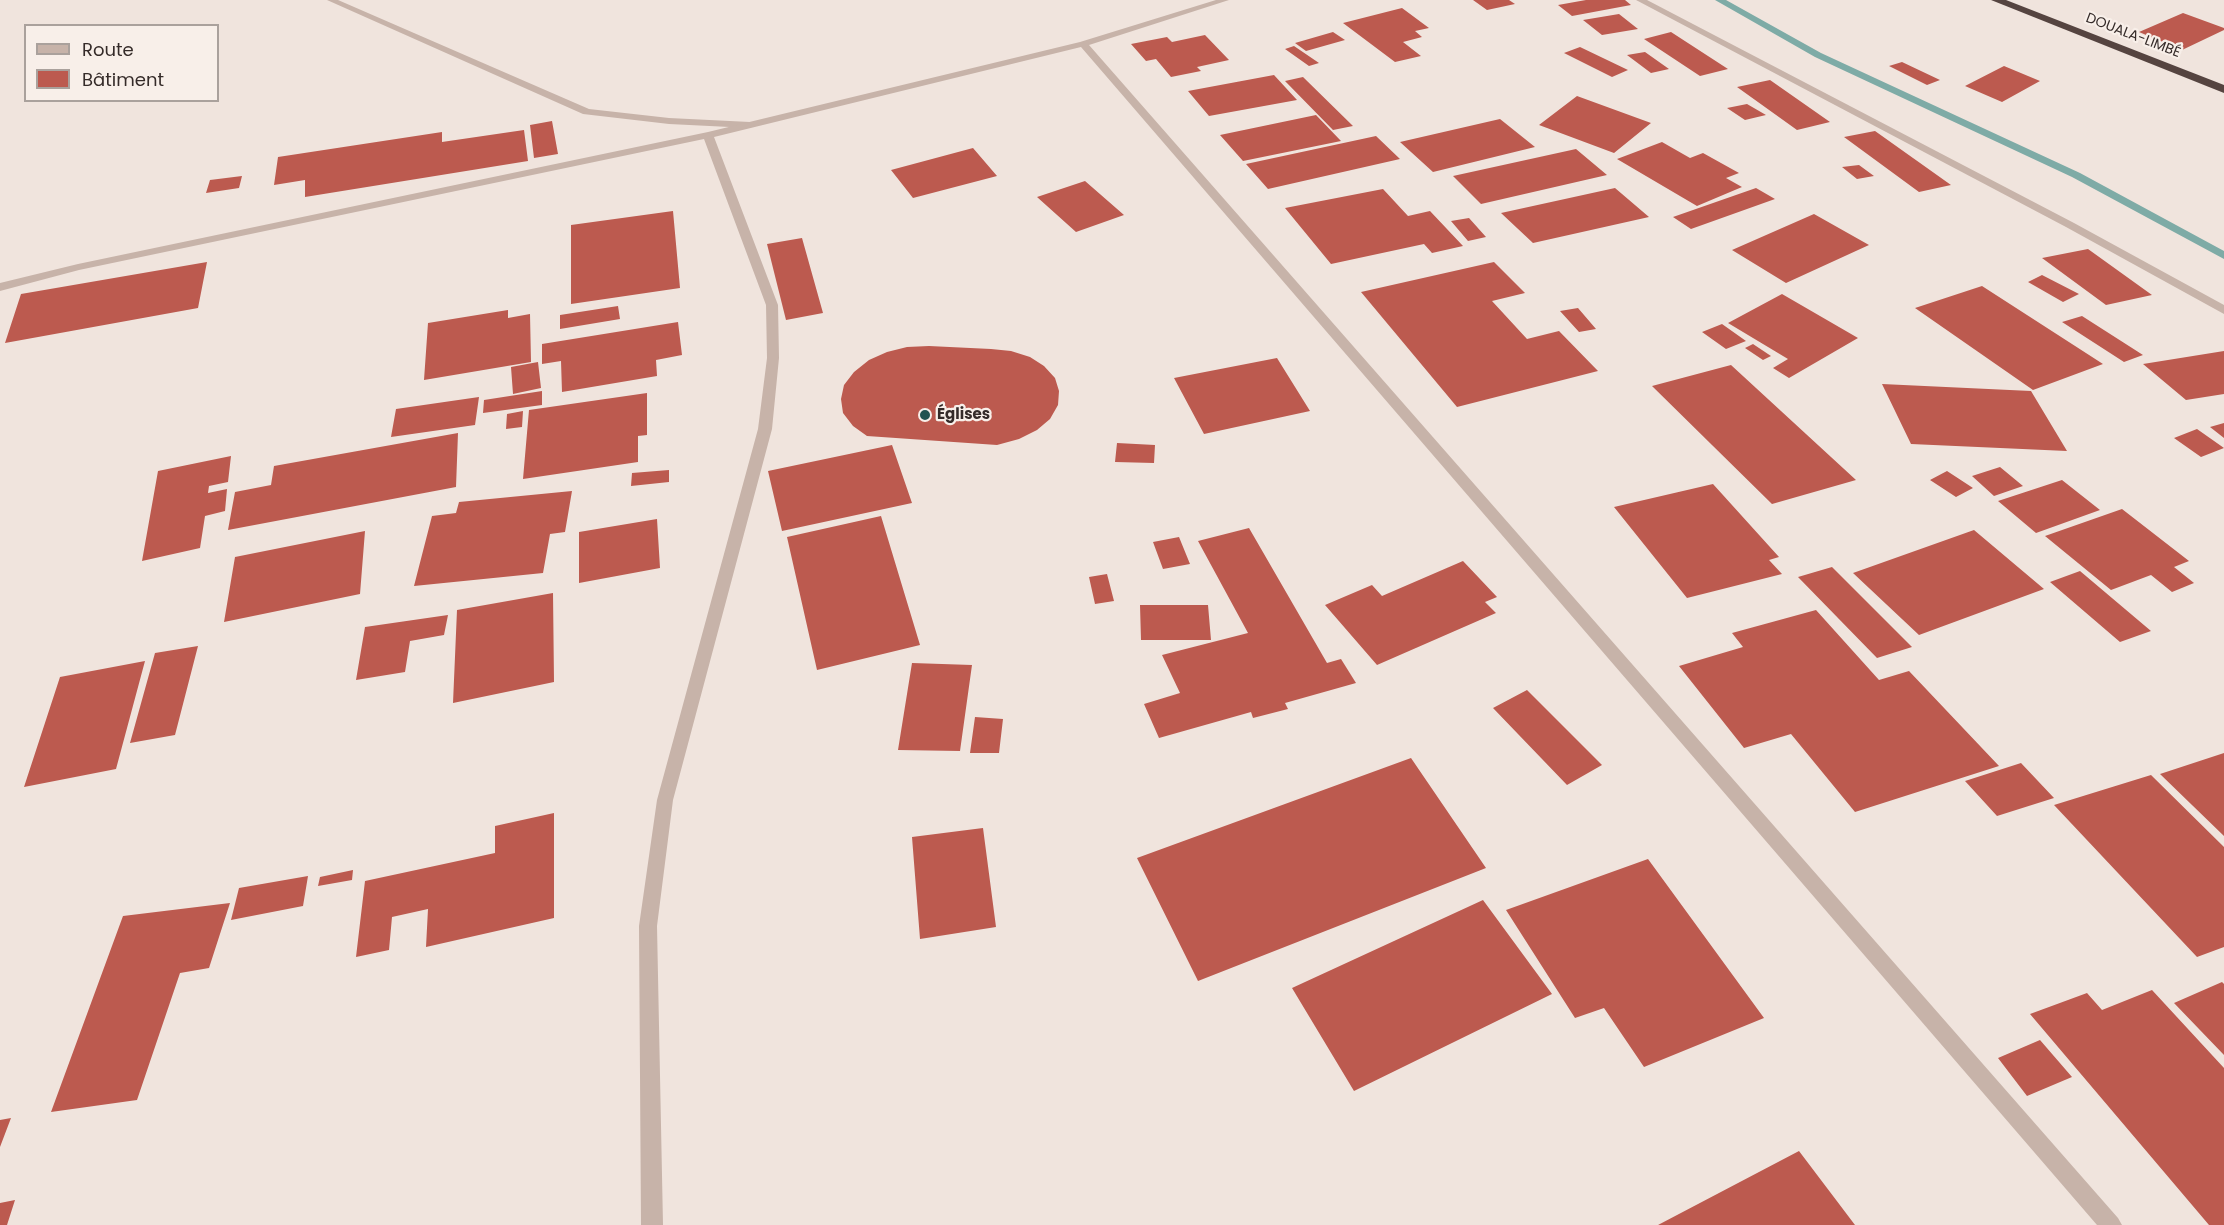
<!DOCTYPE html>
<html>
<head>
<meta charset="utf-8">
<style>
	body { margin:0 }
	#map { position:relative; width:2224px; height:1225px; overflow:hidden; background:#f0e4dd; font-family:Poppins,sans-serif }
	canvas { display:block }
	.legend { position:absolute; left:24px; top:24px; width:195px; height:78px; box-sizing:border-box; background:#f8efe9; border:2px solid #aaa19c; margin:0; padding:8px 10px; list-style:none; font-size:18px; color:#352b29 }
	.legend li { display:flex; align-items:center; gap:12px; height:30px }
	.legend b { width:30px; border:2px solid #aaa19c }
</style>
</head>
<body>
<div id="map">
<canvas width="2224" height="1225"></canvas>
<ul class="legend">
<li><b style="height:8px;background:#c7b3a9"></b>Route</li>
<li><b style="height:16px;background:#bc5a4f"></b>Bâtiment</li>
</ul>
</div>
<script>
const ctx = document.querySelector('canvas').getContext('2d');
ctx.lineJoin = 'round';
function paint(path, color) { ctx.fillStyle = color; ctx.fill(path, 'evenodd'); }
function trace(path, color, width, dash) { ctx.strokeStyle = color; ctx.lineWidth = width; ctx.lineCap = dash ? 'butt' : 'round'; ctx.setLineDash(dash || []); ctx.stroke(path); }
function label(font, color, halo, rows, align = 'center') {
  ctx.font = font + ' Poppins,sans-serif'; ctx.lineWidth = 4.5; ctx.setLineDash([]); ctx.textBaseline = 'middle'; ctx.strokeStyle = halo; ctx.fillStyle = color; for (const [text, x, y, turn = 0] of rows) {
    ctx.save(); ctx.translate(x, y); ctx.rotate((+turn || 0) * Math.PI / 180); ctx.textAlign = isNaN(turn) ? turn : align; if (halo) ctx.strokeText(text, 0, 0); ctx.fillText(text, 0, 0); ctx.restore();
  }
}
const stream = new Path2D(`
	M 1715,0 L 1726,0 L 1821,53 L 2080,173 L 2224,251 L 2224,259 L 2072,177 L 1815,57 Z`);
const building = new Path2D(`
	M 1473,0 L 1509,0 L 1515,4 L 1487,10 Z
	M 1586,0 L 1625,0 L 1631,5 L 1572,16 L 1558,5 Z
	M 1402,8 L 1429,28 L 1415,31 L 1422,37 L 1403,42 L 1421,56 L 1395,62 L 1343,23 Z
	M 2183,13 L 2224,28 L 2224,30 L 2182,50 L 2139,32 Z
	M 1619,14 L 1638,29 L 1602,35 L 1583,20 Z
	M 1333,32 L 1345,40 L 1306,51 L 1295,43 Z
	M 1671,32 L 1728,69 L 1700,76 L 1644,39 Z
	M 1205,35 L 1229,60 L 1197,67 L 1201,71 L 1171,77 L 1156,59 L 1146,61 L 1131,44 L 1167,37 L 1172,42 Z
	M 1294,46 L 1319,63 L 1309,66 L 1285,49 Z
	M 1580,47 L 1628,70 L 1612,77 L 1564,53 Z
	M 1645,52 L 1669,69 L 1651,73 L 1627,55 Z
	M 1902,62 L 1940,80 L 1927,85 L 1889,66 Z
	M 2004,66 L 2040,81 L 2002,102 L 1965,86 Z
	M 1274,75 L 1297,100 L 1209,116 L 1188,91 Z
	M 1303,77 L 1353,126 L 1333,130 L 1285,81 Z
	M 1770,80 L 1830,122 L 1797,130 L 1737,87 Z
	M 1577,96 L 1651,123 L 1614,153 L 1539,125 Z
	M 1747,104 L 1766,115 L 1745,120 L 1727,108 Z
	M 1316,115 L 1341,141 L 1243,161 L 1220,135 Z
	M 1500,119 L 1535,147 L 1433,172 L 1400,142 Z
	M 552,121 L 558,154 L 534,158 L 530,125 Z
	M 524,130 L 528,161 L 305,197 L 305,180 L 274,185 L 278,157 L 442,132 L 442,142 Z
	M 1875,131 L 1951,185 L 1919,192 L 1844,137 Z
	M 1376,136 L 1400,159 L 1268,189 L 1246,164 Z
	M 1662,142 L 1690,158 L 1703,153 L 1739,173 L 1726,178 L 1742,187 L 1697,206 L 1617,159 Z
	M 973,148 L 997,176 L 913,198 L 891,170 Z
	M 1576,149 L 1607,175 L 1481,204 L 1453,176 Z
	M 1859,165 L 1874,176 L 1857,179 L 1842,167 Z
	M 242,176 L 239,188 L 206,193 L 210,180 Z
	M 1085,181 L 1124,215 L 1076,232 L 1037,197 Z
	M 1615,188 L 1649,217 L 1533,243 L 1501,213 Z
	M 1756,188 L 1775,199 L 1691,229 L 1673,217 Z
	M 1383,189 L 1408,216 L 1430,211 L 1463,246 L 1432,253 L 1424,244 L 1331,264 L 1285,208 Z
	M 673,211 L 680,288 L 571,304 L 571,225 Z
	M 1814,214 L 1869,245 L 1786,283 L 1732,250 Z
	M 1469,218 L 1486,237 L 1468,241 L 1451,221 Z
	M 802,238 L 823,313 L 786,320 L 767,244 Z
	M 2088,249 L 2152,295 L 2106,305 L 2042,258 Z
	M 207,262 L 198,308 L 5,343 L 21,294 Z
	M 1494,262 L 1525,293 L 1492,301 L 1527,339 L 1559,331 L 1598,371 L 1457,407 L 1361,292 Z
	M 2042,275 L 2079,294 L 2063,302 L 2028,282 Z
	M 1982,286 L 2103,364 L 2033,390 L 1915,308 Z
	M 1782,294 L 1858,338 L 1789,378 L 1773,368 L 1788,359 L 1728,323 Z
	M 618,306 L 620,319 L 560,329 L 560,315 Z
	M 1578,308 L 1596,329 L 1579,332 L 1560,311 Z
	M 508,310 L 508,318 L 530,314 L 531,362 L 424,380 L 428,323 Z
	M 2082,316 L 2143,355 L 2124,362 L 2062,322 Z
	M 678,322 L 682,355 L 656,360 L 657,376 L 562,392 L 561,361 L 542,364 L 542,344 Z
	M 1722,324 L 1746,341 L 1726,349 L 1702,332 Z
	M 1753,344 L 1771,356 L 1763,360 L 1745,348 Z
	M 929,346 L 991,349 L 1011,351 L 1030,357 L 1044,366 L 1055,378 L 1059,391 L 1058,405 L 1050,419 L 1037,430 L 1019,439 L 997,445 L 867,436 L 853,426 L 843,413 L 841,399 L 844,385 L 854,372 L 869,360 L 887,352 L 907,347 Z
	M 2224,351 L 2224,394 L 2186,400 L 2143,364 Z
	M 1277,358 L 1310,411 L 1204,434 L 1174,378 Z
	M 538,362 L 541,388 L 513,394 L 511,367 Z
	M 1731,365 L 1856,480 L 1772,504 L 1652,386 Z
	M 1882,384 L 2031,391 L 2067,451 L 1911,444 Z
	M 542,391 L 542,405 L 483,413 L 484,400 Z
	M 647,393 L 647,435 L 638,436 L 638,462 L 523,479 L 529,410 Z
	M 479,397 L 475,425 L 391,437 L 396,409 Z
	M 523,411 L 522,427 L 506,429 L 507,414 Z
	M 2224,423 L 2224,438 L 2210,427 Z
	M 2197,429 L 2224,448 L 2201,457 L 2174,438 Z
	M 458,433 L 456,487 L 228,530 L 235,492 L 271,485 L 274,466 Z
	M 1117,443 L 1155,445 L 1154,463 L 1115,462 Z
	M 892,445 L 912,503 L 782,531 L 768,471 Z
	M 231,456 L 228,482 L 209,486 L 208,493 L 227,489 L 225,511 L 205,516 L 200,548 L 142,561 L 158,471 Z
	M 2000,467 L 2023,486 L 1994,496 L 1972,476 Z
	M 669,470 L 669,482 L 631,486 L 632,473 Z
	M 1947,471 L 1973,488 L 1956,497 L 1930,480 Z
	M 2062,480 L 2100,510 L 2036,533 L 1998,501 Z
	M 1713,484 L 1779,557 L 1769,560 L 1782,574 L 1687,598 L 1614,507 Z
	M 572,491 L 565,532 L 550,534 L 543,573 L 414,586 L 432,516 L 456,513 L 459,502 Z
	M 2122,509 L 2189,561 L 2174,567 L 2194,583 L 2172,592 L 2151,575 L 2111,590 L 2045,536 Z
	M 881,516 L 920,645 L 817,670 L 787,537 Z
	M 657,519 L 660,568 L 579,583 L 579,532 Z
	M 1249,528 L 1327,663 L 1341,659 L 1356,683 L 1285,703 L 1288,709 L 1253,718 L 1251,712 L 1159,738 L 1144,704 L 1180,693 L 1162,655 L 1248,633 L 1198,541 Z
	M 1974,530 L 2044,589 L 1919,635 L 1853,573 Z
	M 365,531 L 360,594 L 224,622 L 235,557 Z
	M 1179,537 L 1190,564 L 1163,569 L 1153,542 Z
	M 1463,561 L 1497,597 L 1485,602 L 1496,613 L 1377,665 L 1325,605 L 1372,585 L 1382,596 Z
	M 1832,567 L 1912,647 L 1877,658 L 1798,577 Z
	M 2080,571 L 2151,631 L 2120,642 L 2050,582 Z
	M 1107,574 L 1114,601 L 1095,604 L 1089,577 Z
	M 553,593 L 554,682 L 453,703 L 457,610 Z
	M 1140,605 L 1208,605 L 1211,640 L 1141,640 Z
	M 1816,610 L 1879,680 L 1909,671 L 1999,766 L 1855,812 L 1791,734 L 1744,748 L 1679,666 L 1743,647 L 1732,633 Z
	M 448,615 L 444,635 L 410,641 L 405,672 L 356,680 L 365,627 Z
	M 198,646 L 175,735 L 130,743 L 155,653 Z
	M 145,661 L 116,769 L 24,787 L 60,677 Z
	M 912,663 L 972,665 L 960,751 L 898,750 Z
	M 1527,690 L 1602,765 L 1567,785 L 1493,708 Z
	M 975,717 L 1003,719 L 999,753 L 970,753 Z
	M 2224,753 L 2224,836 L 2160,774 Z
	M 1411,758 L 1486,868 L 1198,981 L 1137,858 Z
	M 2021,763 L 2054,798 L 1997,816 L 1965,781 Z
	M 2151,775 L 2224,847 L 2224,947 L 2197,957 L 2054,805 Z
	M 554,813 L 554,918 L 426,947 L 428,909 L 392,917 L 389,950 L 356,957 L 365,881 L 495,853 L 495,826 Z
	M 983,828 L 996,927 L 920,939 L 912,837 Z
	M 1648,859 L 1764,1018 L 1644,1067 L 1604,1008 L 1575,1018 L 1506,910 Z
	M 353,870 L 352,880 L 318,886 L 320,877 Z
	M 308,876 L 303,906 L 231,920 L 239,888 Z
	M 1483,900 L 1552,994 L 1354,1091 L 1292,988 Z
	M 230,903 L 209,968 L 180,973 L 137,1100 L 51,1112 L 123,916 Z
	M 2222,982 L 2224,984 L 2224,1055 L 2174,1003 Z
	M 2152,990 L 2224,1068 L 2224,1225 L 2209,1225 L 2030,1014 L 2087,993 L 2102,1010 Z
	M 2040,1040 L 2072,1077 L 2027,1096 L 1998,1058 Z
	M 11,1118 L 0,1147 L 0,1120 Z
	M 1799,1151 L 1855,1225 L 1658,1225 Z
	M 15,1200 L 7,1225 L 0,1225 L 0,1203 Z`);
const lane = new Path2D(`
	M 327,0 L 338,0 L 589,109 L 669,118 L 750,122 L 755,125 L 750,128 L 669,124 L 583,114 Z`);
const street = new Path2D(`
	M 1216,0 L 1229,0 L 1089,45 L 2118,1218 L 2122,1225 L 2097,1225 L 1081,47 L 714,137 L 778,305 L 779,358 L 772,429 L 673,800 L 657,926 L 663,1225 L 641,1225 L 639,926 L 657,800 L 758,429 L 767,358 L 766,305 L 704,139 L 79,270 L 0,291 L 0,283 L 78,264 L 708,132 L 1080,42 Z
	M 1636,0 L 1647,0 L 2074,223 L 2224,305 L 2224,314 L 2066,227 Z`);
const highway = new Path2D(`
	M 1991,0 L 2006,0 L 2224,85 L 2224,93 Z`);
const markers = [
	[925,415,6,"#215350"]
];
const farStreetnames = [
	["DOUALA-LIMBÉ",2133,36,21]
];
const poiNames = [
	["Églises",937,415]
];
paint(stream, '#7eaba6');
paint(building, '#bc5a4f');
paint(lane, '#c7b3a9');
paint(street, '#c7b3a9');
paint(highway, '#554440');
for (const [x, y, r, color] of markers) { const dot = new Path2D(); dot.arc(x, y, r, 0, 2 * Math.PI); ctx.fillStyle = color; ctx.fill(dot); trace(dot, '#f8efe9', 2); }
label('14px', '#352b29', '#f8efe9', farStreetnames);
label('bold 15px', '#352b29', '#f8efe9', poiNames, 'left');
</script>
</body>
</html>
